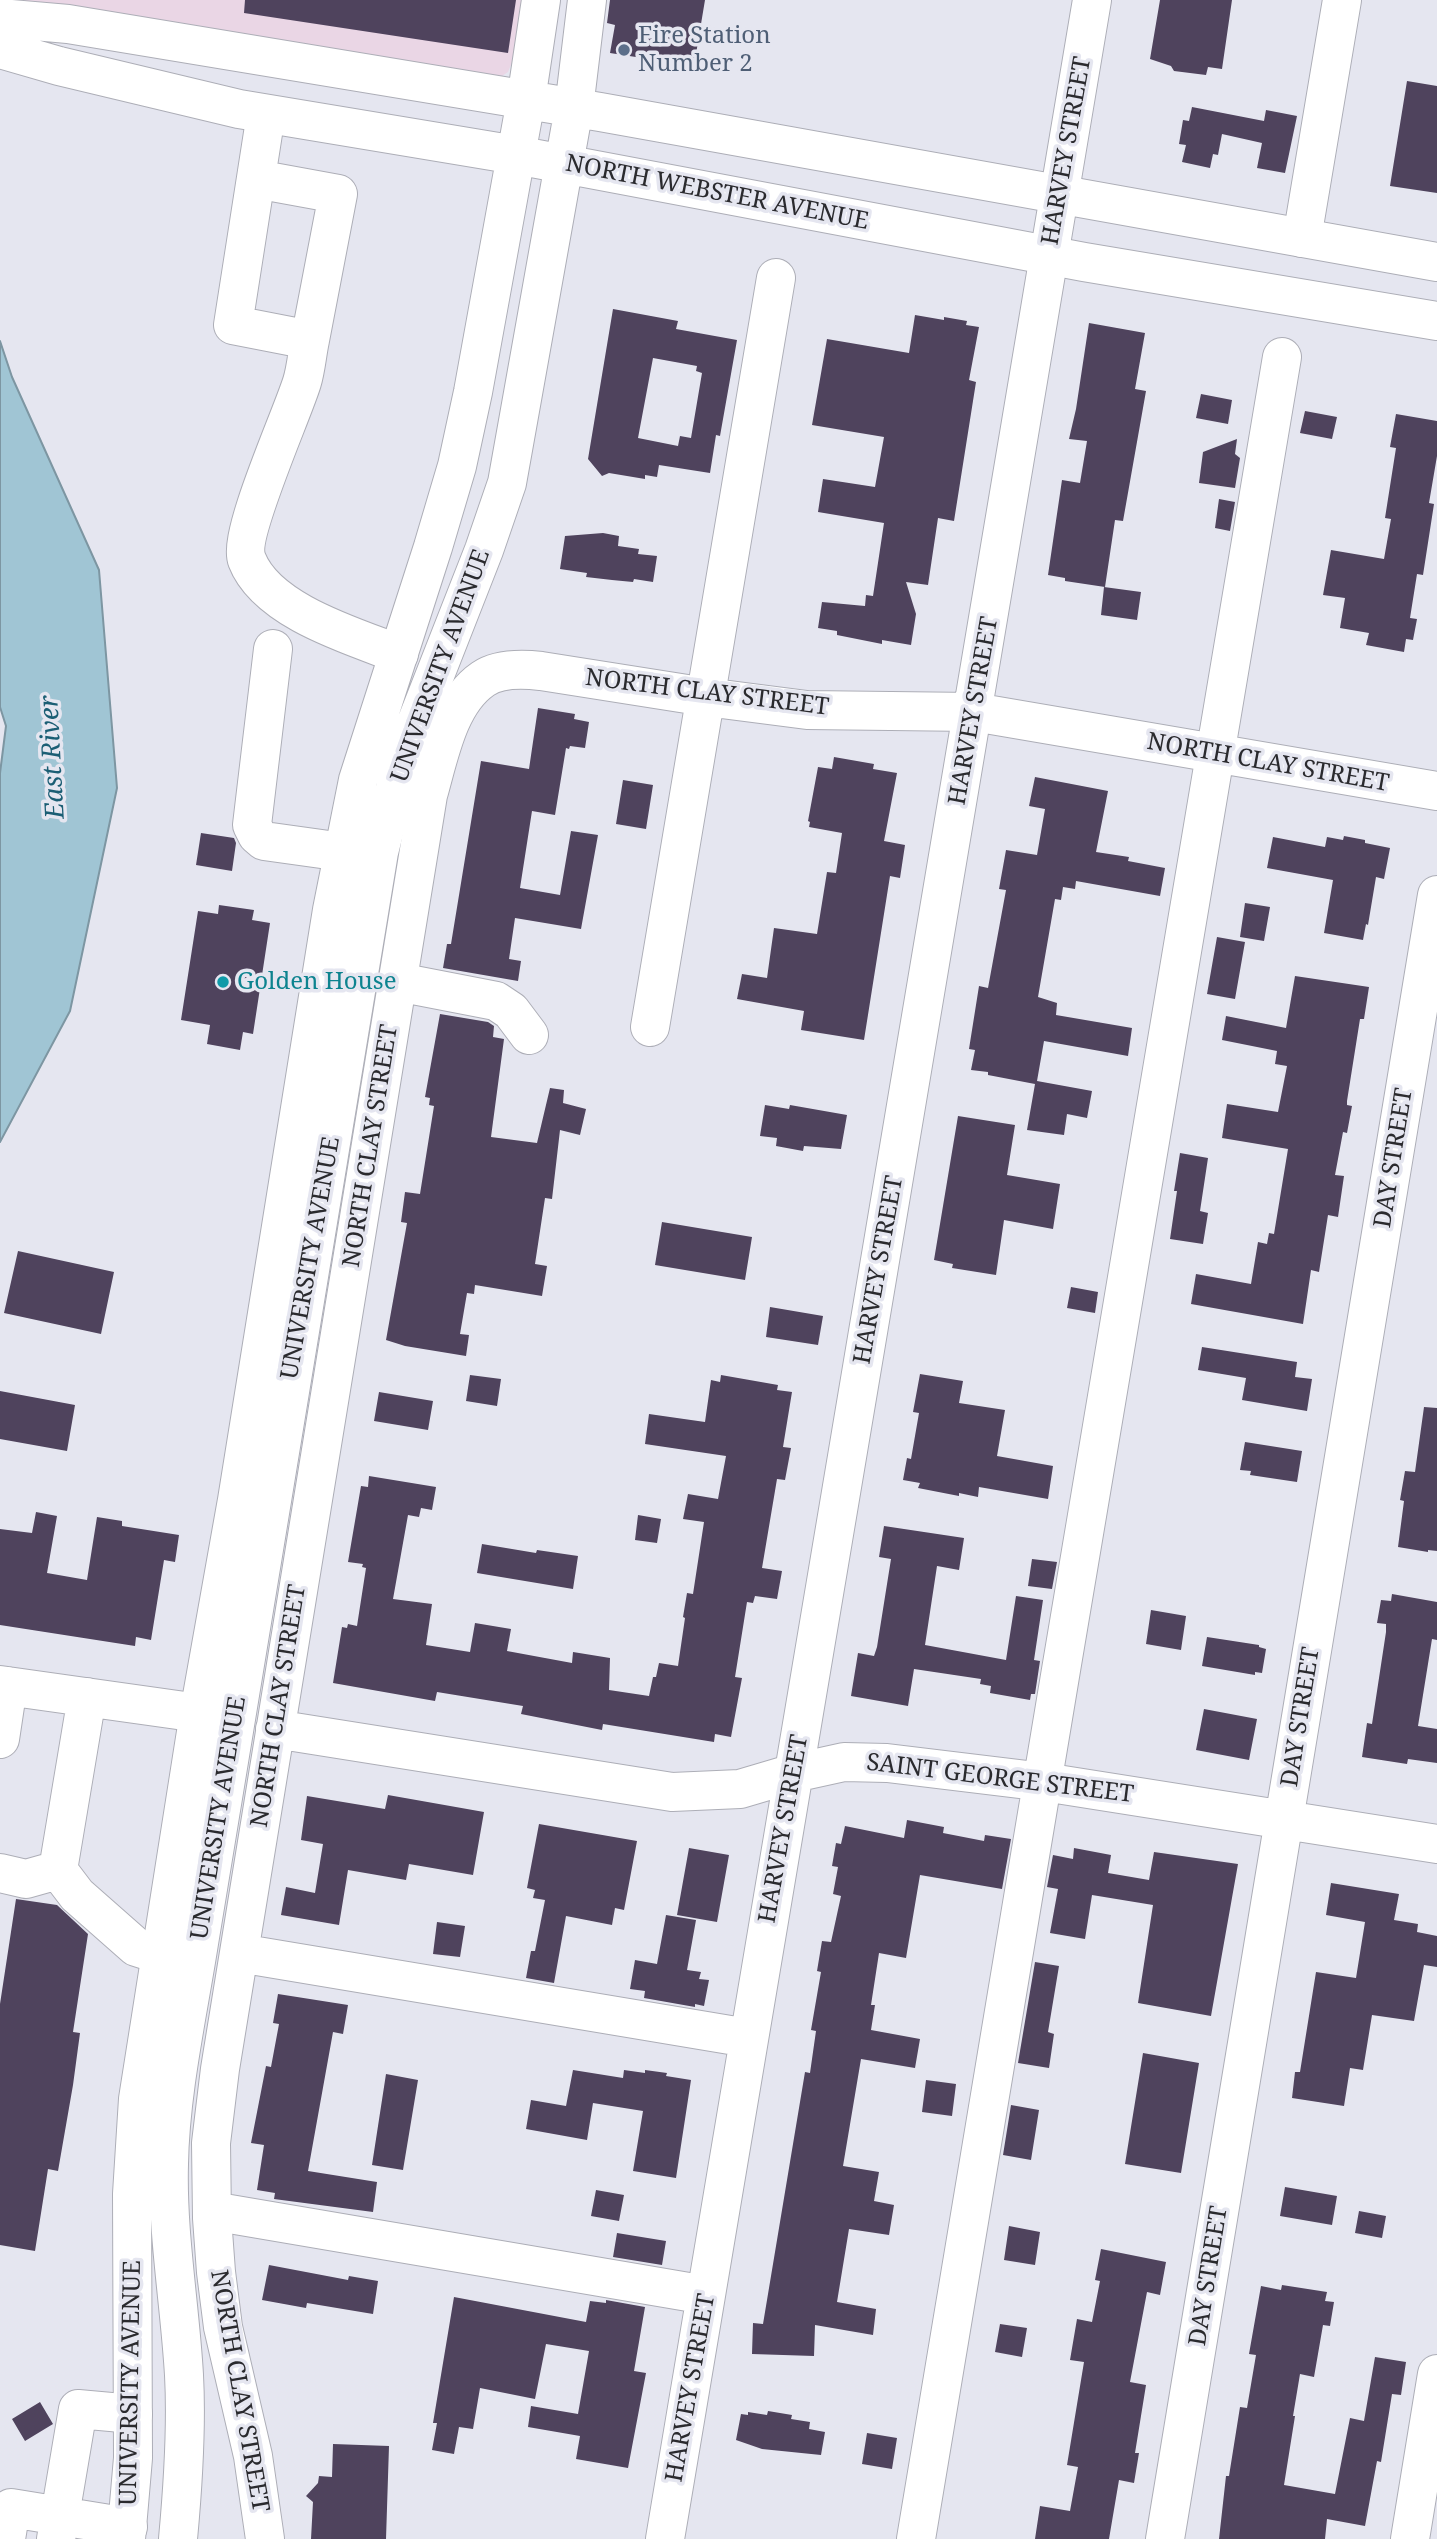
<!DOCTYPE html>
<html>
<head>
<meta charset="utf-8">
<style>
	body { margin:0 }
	canvas { display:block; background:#e5e6f0 }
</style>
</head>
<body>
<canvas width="1437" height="2539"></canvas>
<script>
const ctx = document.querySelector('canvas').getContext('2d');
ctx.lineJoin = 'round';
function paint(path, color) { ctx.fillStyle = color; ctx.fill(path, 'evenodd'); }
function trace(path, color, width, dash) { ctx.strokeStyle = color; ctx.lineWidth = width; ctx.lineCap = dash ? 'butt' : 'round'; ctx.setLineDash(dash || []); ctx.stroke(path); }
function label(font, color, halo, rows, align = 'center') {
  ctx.font = font + ' "Noto Serif",serif'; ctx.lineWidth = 7; ctx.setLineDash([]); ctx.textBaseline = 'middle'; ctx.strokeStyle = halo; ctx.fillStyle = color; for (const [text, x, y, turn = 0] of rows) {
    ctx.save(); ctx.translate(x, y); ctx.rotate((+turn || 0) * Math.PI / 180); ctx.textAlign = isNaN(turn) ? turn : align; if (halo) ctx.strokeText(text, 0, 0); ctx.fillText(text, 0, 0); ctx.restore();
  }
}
const industrial = new Path2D(`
	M 13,0 L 525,0 L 515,55 L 508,72 L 499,78 Z`);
const water = new Path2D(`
	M 0,341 L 12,377 L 99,570 L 117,788 L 70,1011 L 0,1142 L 0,773 L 6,726 L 0,707 Z`);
const building = new Path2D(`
	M 245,0 L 516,0 L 508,53 L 244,13 Z
	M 610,0 L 705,0 L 694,66 L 610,53 L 615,25 L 607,23 Z
	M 1160,0 L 1232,0 L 1222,69 L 1208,67 L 1206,75 L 1174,71 L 1171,66 L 1150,59 Z
	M 1407,81 L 1437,86 L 1437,193 L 1390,186 Z
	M 1192,107 L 1264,121 L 1266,110 L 1297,116 L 1285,173 L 1257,168 L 1262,143 L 1222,134 L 1218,155 L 1213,154 L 1210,168 L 1182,162 L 1186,145 L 1179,144 L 1183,120 L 1189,121 Z
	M 613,309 L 678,321 L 676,329 L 737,340 L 720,436 L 716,435 L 710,473 L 659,465 L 657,477 L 645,475 L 645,479 L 609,473 L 602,476 L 588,459 ZM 653,358 L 697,366 L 696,371 L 702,373 L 691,438 L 680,436 L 678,446 L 638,438 Z
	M 915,315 L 944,320 L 944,317 L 967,321 L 966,325 L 979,327 L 969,380 L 976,382 L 954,521 L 938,518 L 928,585 L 906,582 L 916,614 L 911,645 L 882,640 L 882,644 L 837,635 L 837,631 L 818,628 L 822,602 L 865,606 L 866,595 L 873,596 L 884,523 L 818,512 L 823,479 L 875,487 L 884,437 L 812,425 L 827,339 L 909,353 Z
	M 1089,323 L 1145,333 L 1135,389 L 1146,391 L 1123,521 L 1115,520 L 1105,587 L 1065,581 L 1065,578 L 1048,575 L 1062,480 L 1080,483 L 1087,441 L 1069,439 L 1076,409 Z
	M 1201,394 L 1232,400 L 1228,424 L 1196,418 Z
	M 1305,411 L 1337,417 L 1332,439 L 1300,433 Z
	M 1396,414 L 1437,421 L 1437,456 L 1429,503 L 1434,504 L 1423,575 L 1417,574 L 1410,618 L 1417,619 L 1413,640 L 1406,639 L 1404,652 L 1366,645 L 1369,633 L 1340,628 L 1345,598 L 1323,595 L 1331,550 L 1384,559 L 1391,519 L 1385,518 L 1396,448 L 1390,447 Z
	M 1237,439 L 1235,454 L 1240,458 L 1235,488 L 1199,483 L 1203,452 Z
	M 1219,499 L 1235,502 L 1230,531 L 1215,528 Z
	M 603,533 L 619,536 L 618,546 L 639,549 L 638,554 L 657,556 L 653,582 L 634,579 L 633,582 L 612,580 L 586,577 L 587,573 L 560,569 L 565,536 Z
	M 1104,587 L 1141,592 L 1137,620 L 1101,615 Z
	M 538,708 L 575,714 L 574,719 L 589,722 L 585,748 L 570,746 L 569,749 L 566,748 L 555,815 L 532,811 L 520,888 L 560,895 L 571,831 L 598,835 L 581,929 L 515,918 L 509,959 L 521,961 L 518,981 L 443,968 L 447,944 L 451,944 L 481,761 L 529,769 Z
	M 834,757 L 874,764 L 873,769 L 897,773 L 884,841 L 905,845 L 900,878 L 890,876 L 864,1040 L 801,1030 L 804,1011 L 737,999 L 742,974 L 767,978 L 774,928 L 817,934 L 827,872 L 836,873 L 842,833 L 809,827 L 810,822 L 808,821 L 818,767 L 832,769 Z
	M 1035,777 L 1108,791 L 1096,852 L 1129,857 L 1128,861 L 1165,868 L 1160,896 L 1076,881 L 1075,889 L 1063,887 L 1061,900 L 1055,899 L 1038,997 L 1057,1003 L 1056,1015 L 1132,1028 L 1128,1056 L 1044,1041 L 1037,1081 L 1092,1091 L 1087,1118 L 1067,1114 L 1064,1135 L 1027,1130 L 1035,1084 L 988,1075 L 988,1072 L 971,1070 L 975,1050 L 969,1049 L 979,986 L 988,988 L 1006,890 L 999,889 L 1006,850 L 1037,855 L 1045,809 L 1029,806 Z
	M 623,780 L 653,785 L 646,829 L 616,824 Z
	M 201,833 L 234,838 L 236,843 L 232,871 L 196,865 Z
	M 1344,836 L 1365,840 L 1365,843 L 1390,848 L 1384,879 L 1376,877 L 1368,925 L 1366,924 L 1363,940 L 1324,933 L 1333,880 L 1267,868 L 1273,837 L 1325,847 L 1327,837 L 1343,840 Z
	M 1245,903 L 1270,907 L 1264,941 L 1240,937 Z
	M 219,905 L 254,910 L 252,920 L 270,923 L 253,1034 L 243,1032 L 240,1050 L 207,1044 L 210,1025 L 181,1020 L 198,911 L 218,914 Z
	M 1217,937 L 1245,942 L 1235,999 L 1207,994 Z
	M 1295,976 L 1369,987 L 1364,1019 L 1360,1019 L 1347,1101 L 1347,1105 L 1352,1106 L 1347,1133 L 1343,1132 L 1335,1175 L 1344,1176 L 1338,1217 L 1328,1215 L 1319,1272 L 1311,1270 L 1303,1324 L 1191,1304 L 1196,1274 L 1251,1284 L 1258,1242 L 1267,1244 L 1269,1233 L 1274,1234 L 1288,1149 L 1222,1138 L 1227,1104 L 1278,1112 L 1287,1066 L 1275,1064 L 1277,1051 L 1222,1040 L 1226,1016 L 1286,1028 Z
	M 440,1014 L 488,1022 L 494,1026 L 493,1037 L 504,1039 L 491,1137 L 537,1143 L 550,1088 L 564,1090 L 563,1103 L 586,1109 L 580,1135 L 560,1130 L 552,1199 L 545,1198 L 535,1264 L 547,1266 L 542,1296 L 475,1285 L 474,1294 L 467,1293 L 460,1334 L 469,1335 L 466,1356 L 405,1346 L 386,1340 L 407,1223 L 401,1222 L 405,1192 L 420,1194 L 434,1106 L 429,1105 L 430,1098 L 425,1097 Z
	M 765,1105 L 789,1109 L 790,1105 L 847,1115 L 841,1149 L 804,1146 L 803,1151 L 776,1146 L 777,1138 L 760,1136 Z
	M 958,1116 L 1015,1125 L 1007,1175 L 1060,1184 L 1053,1229 L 1004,1220 L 996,1275 L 952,1268 L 953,1264 L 934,1260 Z
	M 1180,1153 L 1208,1158 L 1200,1211 L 1208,1213 L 1203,1244 L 1170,1239 L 1177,1191 L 1174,1191 Z
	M 662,1222 L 752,1237 L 745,1280 L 655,1265 Z
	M 18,1251 L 114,1272 L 101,1334 L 4,1313 Z
	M 1071,1287 L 1098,1292 L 1095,1313 L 1067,1308 Z
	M 770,1307 L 823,1316 L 818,1345 L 766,1337 Z
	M 1202,1347 L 1297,1362 L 1295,1377 L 1312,1379 L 1307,1411 L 1242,1400 L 1246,1378 L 1198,1370 Z
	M 920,1374 L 963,1381 L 959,1403 L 1005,1410 L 997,1456 L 1053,1466 L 1048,1499 L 979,1487 L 978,1497 L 959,1493 L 959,1496 L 918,1488 L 920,1483 L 903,1480 L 907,1458 L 911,1459 L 919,1413 L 913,1412 Z
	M 470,1375 L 501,1379 L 497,1406 L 466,1401 Z
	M 721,1375 L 778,1385 L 777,1390 L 792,1392 L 783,1447 L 791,1448 L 785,1480 L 777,1479 L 762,1568 L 782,1571 L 777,1599 L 755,1596 L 753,1603 L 747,1602 L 735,1677 L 742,1678 L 731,1737 L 715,1734 L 714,1742 L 603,1724 L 602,1730 L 521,1714 L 523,1706 L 437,1692 L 435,1701 L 333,1683 L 342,1627 L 347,1628 L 348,1624 L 357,1626 L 366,1568 L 362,1567 L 363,1564 L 348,1562 L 361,1486 L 368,1487 L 369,1476 L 436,1487 L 432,1510 L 421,1508 L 419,1517 L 408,1515 L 393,1599 L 432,1604 L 426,1645 L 470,1652 L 475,1623 L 511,1629 L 507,1651 L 572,1663 L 573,1652 L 610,1658 L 609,1690 L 649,1696 L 653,1677 L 656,1677 L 659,1663 L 678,1666 L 685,1618 L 683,1617 L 687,1593 L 693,1594 L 704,1522 L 683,1519 L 688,1494 L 718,1499 L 726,1456 L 645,1444 L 649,1414 L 705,1422 L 711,1380 L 720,1382 Z
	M 0,1391 L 75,1405 L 67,1451 L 0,1439 Z
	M 379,1392 L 433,1401 L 428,1430 L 374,1421 Z
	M 1424,1407 L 1437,1408 L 1437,1551 L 1428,1550 L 1428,1552 L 1398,1547 L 1404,1501 L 1400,1500 L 1405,1471 L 1415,1472 Z
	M 1245,1442 L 1302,1451 L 1297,1482 L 1250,1475 L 1251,1471 L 1240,1470 Z
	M 36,1512 L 57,1516 L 47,1573 L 87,1580 L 97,1517 L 122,1521 L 122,1526 L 179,1535 L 175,1562 L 164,1560 L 151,1640 L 136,1637 L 135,1646 L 0,1625 L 0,1529 L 32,1533 Z
	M 638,1515 L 661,1519 L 657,1543 L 635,1540 Z
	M 884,1526 L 964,1538 L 959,1570 L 937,1566 L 925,1645 L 1006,1660 L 1016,1596 L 1043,1600 L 1034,1660 L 1040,1661 L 1035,1694 L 1031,1694 L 1030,1700 L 990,1693 L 991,1686 L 980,1684 L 981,1679 L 914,1669 L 908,1706 L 851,1696 L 858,1653 L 874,1656 L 877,1647 L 891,1559 L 879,1557 Z
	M 482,1544 L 536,1553 L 537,1550 L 578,1556 L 573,1589 L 477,1573 Z
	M 1032,1559 L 1057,1562 L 1052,1589 L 1028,1586 Z
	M 1392,1594 L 1437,1602 L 1437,1640 L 1432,1639 L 1418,1726 L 1437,1729 L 1437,1763 L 1408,1759 L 1407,1764 L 1362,1757 L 1367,1723 L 1372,1724 L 1386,1632 L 1386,1624 L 1377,1623 L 1381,1600 L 1391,1601 Z
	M 1151,1610 L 1186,1616 L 1181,1650 L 1146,1644 Z
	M 1207,1637 L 1259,1645 L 1259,1647 L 1266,1649 L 1262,1673 L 1255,1672 L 1255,1675 L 1202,1666 Z
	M 1204,1709 L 1257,1719 L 1249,1760 L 1196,1750 Z
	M 388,1795 L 484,1812 L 473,1875 L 409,1864 L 406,1880 L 348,1870 L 339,1925 L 281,1915 L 286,1887 L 315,1893 L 323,1844 L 301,1840 L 307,1796 L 385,1809 Z
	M 907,1820 L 944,1827 L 943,1833 L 984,1841 L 985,1835 L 1011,1839 L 1002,1889 L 920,1875 L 906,1958 L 879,1953 L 871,2005 L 875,2005 L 871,2030 L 920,2039 L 915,2068 L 861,2059 L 843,2166 L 879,2172 L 874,2201 L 894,2205 L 889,2235 L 849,2229 L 837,2302 L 876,2309 L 873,2335 L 815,2325 L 814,2356 L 752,2354 L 753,2323 L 763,2324 L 805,2072 L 810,2073 L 816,2031 L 811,2030 L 821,1972 L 817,1971 L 822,1941 L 831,1942 L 841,1896 L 833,1894 L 838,1867 L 832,1866 L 836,1843 L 841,1844 L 845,1826 L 904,1838 Z
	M 539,1824 L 637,1841 L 624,1910 L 615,1908 L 612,1925 L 566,1916 L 554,1983 L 526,1978 L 531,1951 L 535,1951 L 545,1900 L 533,1898 L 535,1890 L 527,1888 Z
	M 689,1848 L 729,1855 L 717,1922 L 677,1915 Z
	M 1074,1848 L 1111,1855 L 1108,1873 L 1149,1880 L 1154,1852 L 1238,1864 L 1211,2016 L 1138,2003 L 1153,1905 L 1092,1895 L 1085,1939 L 1050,1933 L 1058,1889 L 1047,1887 L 1053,1855 L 1073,1859 Z
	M 1331,1883 L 1399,1894 L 1394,1920 L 1418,1924 L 1417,1932 L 1437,1936 L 1437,1967 L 1424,1965 L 1414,2021 L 1372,2015 L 1363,2070 L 1350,2068 L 1344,2106 L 1292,2098 L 1295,2072 L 1300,2072 L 1316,1972 L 1356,1978 L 1365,1922 L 1326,1915 Z
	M 16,1899 L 57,1905 L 88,1934 L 73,2032 L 80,2033 L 73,2085 L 58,2171 L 48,2169 L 35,2251 L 0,2245 L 0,2004 Z
	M 666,1915 L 696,1920 L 687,1970 L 701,1972 L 699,1979 L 709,1980 L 704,2006 L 695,2004 L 695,2007 L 644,1998 L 645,1991 L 630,1989 L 635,1960 L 657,1964 Z
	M 437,1922 L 465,1926 L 460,1957 L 433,1954 Z
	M 1035,1962 L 1059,1966 L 1048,2032 L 1054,2034 L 1049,2068 L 1018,2063 Z
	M 278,1994 L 348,2005 L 343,2034 L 333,2032 L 308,2171 L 377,2182 L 373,2212 L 274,2199 L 275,2193 L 257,2190 L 264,2145 L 251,2143 L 266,2066 L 271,2067 L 279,2024 L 273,2023 Z
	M 1143,2053 L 1199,2063 L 1181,2173 L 1125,2164 Z
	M 573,2070 L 623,2078 L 624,2070 L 645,2073 L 645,2070 L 667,2073 L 666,2076 L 691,2080 L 676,2178 L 633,2171 L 643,2111 L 593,2103 L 587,2140 L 526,2129 L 531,2100 L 566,2106 Z
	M 386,2074 L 418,2080 L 403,2170 L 372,2165 Z
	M 926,2080 L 956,2084 L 952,2116 L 922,2112 Z
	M 1011,2105 L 1039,2110 L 1031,2160 L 1003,2155 Z
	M 1285,2187 L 1337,2196 L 1332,2225 L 1280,2216 Z
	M 596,2190 L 624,2195 L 619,2221 L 591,2216 Z
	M 1359,2211 L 1386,2216 L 1382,2238 L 1355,2233 Z
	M 1009,2226 L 1040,2232 L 1035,2265 L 1004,2260 Z
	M 617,2233 L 666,2241 L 662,2265 L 613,2257 Z
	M 1101,2249 L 1166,2262 L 1160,2295 L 1147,2292 L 1130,2382 L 1146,2385 L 1135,2453 L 1139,2453 L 1134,2483 L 1119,2480 L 1109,2539 L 1035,2539 L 1040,2506 L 1070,2511 L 1078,2467 L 1067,2465 L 1084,2362 L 1070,2360 L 1077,2319 L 1092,2322 L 1100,2281 L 1095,2280 Z
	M 269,2265 L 348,2280 L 349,2276 L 378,2281 L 373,2314 L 307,2303 L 306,2308 L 262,2300 Z
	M 1282,2285 L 1327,2292 L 1325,2301 L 1334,2302 L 1330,2326 L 1323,2325 L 1314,2377 L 1300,2374 L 1293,2416 L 1295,2416 L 1284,2485 L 1335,2494 L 1350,2418 L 1364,2421 L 1375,2357 L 1406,2362 L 1401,2395 L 1392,2394 L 1381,2462 L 1377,2461 L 1365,2526 L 1327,2519 L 1325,2539 L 1219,2539 L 1226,2476 L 1229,2476 L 1240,2407 L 1247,2408 L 1256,2355 L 1249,2354 L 1261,2286 L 1281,2290 Z
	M 454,2297 L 586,2322 L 590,2301 L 606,2303 L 606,2300 L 645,2307 L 634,2371 L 646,2373 L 628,2468 L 576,2459 L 580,2436 L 528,2427 L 531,2406 L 578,2414 L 589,2351 L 546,2344 L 535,2399 L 480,2388 L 473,2429 L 459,2427 L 454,2454 L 432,2450 L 437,2423 L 433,2423 Z
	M 1000,2324 L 1027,2328 L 1022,2357 L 995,2352 Z
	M 40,2402 L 53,2424 L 25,2441 L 12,2419 Z
	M 768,2411 L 792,2415 L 791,2419 L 810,2422 L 809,2429 L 825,2432 L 821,2455 L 762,2449 L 736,2440 L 741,2414 L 748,2415 L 748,2412 L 767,2415 Z
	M 867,2433 L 897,2438 L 892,2469 L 862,2464 Z
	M 333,2444 L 389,2446 L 386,2539 L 311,2539 L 313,2502 L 306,2496 L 318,2483 L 319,2476 L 332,2477 Z`);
const minor = new Path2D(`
	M 266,114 L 233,325 L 310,340 C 307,354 306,369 302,382 C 292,415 237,535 247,560 C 267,611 352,636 399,654
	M 256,179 L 338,194 L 310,340
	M 1302,238 L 1342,0
	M 273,649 L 252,825 L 257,835 L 264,841 L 343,852
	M 398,982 L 496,1001 L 511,1011 L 529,1035
	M 650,1027 L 776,278
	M 0,1685 L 199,1713
	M 87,1697 L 58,1870 L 77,1895 L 136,1947 L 161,1955
	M 275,1729 L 672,1792 L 740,1789 L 794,1773 L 844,1762 L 887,1763 L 1044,1782 L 1437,1844
	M 0,1739 L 8,1686
	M 0,1873 L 26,1879 L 58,1870
	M 239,1953 L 748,2038
	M 212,2211 L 706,2295
	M 6,2539 L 11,2508 L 128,2527
	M 56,2539 L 78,2409 L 133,2414
	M 265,2539 L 253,2456 L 223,2327 L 216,2272 L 212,2218 L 211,2143 L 220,2069 L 428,795 C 439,757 448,703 483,679 C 499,668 523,669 541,671 L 706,697 L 807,710 L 974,712 L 1437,791
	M 665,2539 L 1092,0
	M 916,2539 C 1039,1812 1156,1083 1282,357
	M 1165,2539 L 1437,895
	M 1410,2539 L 1437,2374`);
const major = new Path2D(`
	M 0,18 L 68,24 L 600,112 L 1437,262
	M 0,49 L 59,66 L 239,109 L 516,155 L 1084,262 L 1437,321
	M 126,2539 L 133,2458 L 132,2194 L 138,2099 L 199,1713 L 237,1500 L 332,910 L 358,780 L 433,547 L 457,466 L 473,392 L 526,100 L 541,0
	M 178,2539 C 183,2485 187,2430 184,2375 C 180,2305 167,2234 169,2164 C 170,2093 188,2013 199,1943 L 379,852 L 404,754 L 484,550 L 507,483 L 574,108 L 587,0`);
const markers = [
	[624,50,7,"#5c6f8a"],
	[223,982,7,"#0f9aa8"]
];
const serviceNames = [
	["Fire Station",638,36],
	["Number 2",638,64]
];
const streetNames = [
	["HARVEY STREET",1067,151,-80],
	["NORTH WEBSTER AVENUE",717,193,11],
	["UNIVERSITY AVENUE",441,666,-70],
	["NORTH CLAY STREET",707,693,7],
	["HARVEY STREET",974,711,-80],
	["NORTH CLAY STREET",1268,763,10],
	["NORTH CLAY STREET",371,1146,-81],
	["DAY STREET",1394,1158,-81],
	["UNIVERSITY AVENUE",311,1258,-80],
	["HARVEY STREET",879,1270,-80],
	["NORTH CLAY STREET",279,1706,-81],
	["DAY STREET",1301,1717,-81],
	["SAINT GEORGE STREET",1000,1779,7],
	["UNIVERSITY AVENUE",219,1818,-81],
	["HARVEY STREET",784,1829,-80],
	["DAY STREET",1209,2276,-81],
	["UNIVERSITY AVENUE",131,2383,-89],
	["HARVEY STREET",691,2388,-80],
	["NORTH CLAY STREET",239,2391,80]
];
const cultureNames = [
	["Golden House",237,982]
];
const waterNames = [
	["East River",53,757,-93]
];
paint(industrial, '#ead6e5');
paint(water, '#a0c5d4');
trace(water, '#7d96a2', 2);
paint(building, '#4f435d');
trace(minor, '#adaeb7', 40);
trace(major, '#adaeb7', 40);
trace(minor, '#fff', 38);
trace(major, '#fff', 38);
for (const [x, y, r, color] of markers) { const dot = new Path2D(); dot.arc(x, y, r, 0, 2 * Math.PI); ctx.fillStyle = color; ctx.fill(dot); trace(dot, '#e5e6f0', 2.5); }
label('24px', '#4e5e75', '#e5e6f0', serviceNames, 'left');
label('24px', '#2a2a2e', '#e5e6f0', streetNames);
label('24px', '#0d838f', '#e5e6f0', cultureNames, 'left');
label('italic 26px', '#1b5e74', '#e5e6f0', waterNames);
</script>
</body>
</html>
